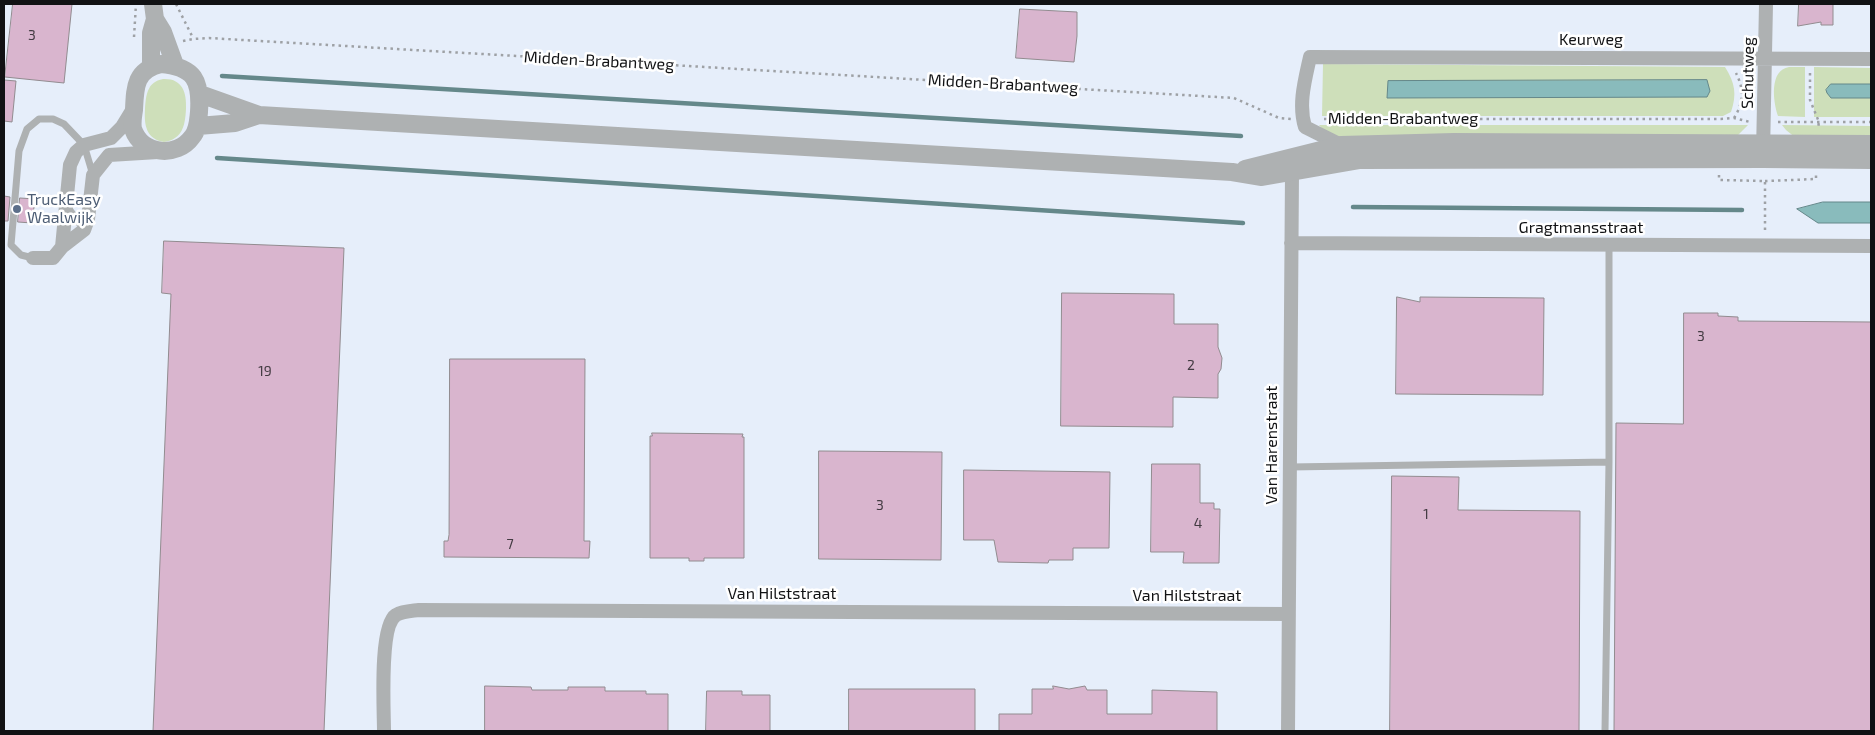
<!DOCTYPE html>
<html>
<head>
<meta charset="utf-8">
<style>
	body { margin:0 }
	#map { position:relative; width:1875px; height:735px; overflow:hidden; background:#f4f8fd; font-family:"Exo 2",sans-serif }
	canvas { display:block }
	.frame { position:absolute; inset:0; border:5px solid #111214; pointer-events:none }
</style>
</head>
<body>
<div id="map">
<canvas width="1875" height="735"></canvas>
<div class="frame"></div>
</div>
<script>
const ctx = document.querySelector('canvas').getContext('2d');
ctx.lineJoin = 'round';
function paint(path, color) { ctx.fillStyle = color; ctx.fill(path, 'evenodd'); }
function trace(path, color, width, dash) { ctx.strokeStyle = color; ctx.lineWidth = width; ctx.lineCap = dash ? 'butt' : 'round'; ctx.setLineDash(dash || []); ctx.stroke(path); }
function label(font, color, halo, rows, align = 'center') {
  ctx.font = font + ' "Exo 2",sans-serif'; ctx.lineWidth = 5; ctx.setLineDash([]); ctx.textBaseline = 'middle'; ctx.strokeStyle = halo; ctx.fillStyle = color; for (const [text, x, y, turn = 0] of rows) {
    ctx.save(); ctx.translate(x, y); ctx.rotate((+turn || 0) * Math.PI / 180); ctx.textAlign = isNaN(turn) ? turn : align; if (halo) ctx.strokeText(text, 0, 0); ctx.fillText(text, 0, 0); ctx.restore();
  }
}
const built = new Path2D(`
	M 4,4 L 1871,4 L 1871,731 L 4,731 Z`);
const green = new Path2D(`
	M 1323,64 L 1725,67 C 1735,83 1737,94 1731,112 L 1723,116 L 1322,116 Z
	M 1789,67 L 1805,67 L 1805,117 L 1778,116 C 1773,102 1769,70 1789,67 Z
	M 1814,67 L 1871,68 L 1871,84 L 1831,84 L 1831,98 L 1871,98 L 1871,117 L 1814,117 Z
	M 163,79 C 182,78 187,92 186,109 C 185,125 183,139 164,142 C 146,139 144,125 145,109 C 146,95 147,82 163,79 Z
	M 1319,125 L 1748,125 L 1738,135 L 1329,137 Z
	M 1782,125 L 1871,126 L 1871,140 L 1796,138 L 1786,130 Z`);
const water = new Path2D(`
	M 1707,80 L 1710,91 L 1707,97 L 1387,98 L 1388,81 Z
	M 1831,84 L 1871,84 L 1871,98 L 1831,98 L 1827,93 L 1826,90 Z
	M 1823,202 L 1871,202 L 1871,223 L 1818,223 L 1797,209 Z`);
const stream = new Path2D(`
	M 222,76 L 1241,136
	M 217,158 L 1243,223
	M 1353,207 L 1742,210`);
const building = new Path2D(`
	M 13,4 L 72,4 L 64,83 L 5,77 Z
	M 1799,4 L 1833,4 L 1833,25 L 1821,25 L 1821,22 L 1798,26 Z
	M 1020,9 L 1077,12 L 1077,36 L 1074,62 L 1016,58 Z
	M 4,80 L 16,81 L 12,122 L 4,121 Z
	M 4,196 L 10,197 L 8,221 L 4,221 Z
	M 20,198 L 35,199 L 32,223 L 18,222 Z
	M 164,241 L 344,248 L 324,731 L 153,731 L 171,294 L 162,293 Z
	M 1062,293 L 1174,294 L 1174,324 L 1218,324 L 1218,347 L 1222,358 L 1221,369 L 1218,374 L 1218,398 L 1173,397 L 1173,427 L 1061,426 Z
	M 1397,297 L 1420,302 L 1420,297 L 1544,298 L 1543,395 L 1396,394 Z
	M 1684,313 L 1718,313 L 1718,316 L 1738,317 L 1738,321 L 1871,322 L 1871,731 L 1614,731 L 1616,423 L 1683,424 Z
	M 450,359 L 585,359 L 584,541 L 590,541 L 589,558 L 444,557 L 444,541 L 448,541 L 449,535 Z
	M 652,433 L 743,434 L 742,437 L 744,437 L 744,558 L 704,558 L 704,561 L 689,561 L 689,558 L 650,558 L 650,436 L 652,436 Z
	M 819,451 L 942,452 L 941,560 L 819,559 Z
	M 1152,464 L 1200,464 L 1200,503 L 1214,503 L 1214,509 L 1220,509 L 1219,563 L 1183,563 L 1184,552 L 1151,552 Z
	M 964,470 L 1110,472 L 1109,548 L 1073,548 L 1073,560 L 1049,560 L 1048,563 L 998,562 L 994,540 L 964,540 Z
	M 1392,476 L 1459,477 L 1458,510 L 1580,511 L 1579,731 L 1390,731 Z
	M 485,686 L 531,687 L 532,690 L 568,690 L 568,687 L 605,687 L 605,691 L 646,691 L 646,694 L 668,694 L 668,731 L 485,731 Z
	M 1053,686 L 1069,689 L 1085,686 L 1087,690 L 1107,690 L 1107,714 L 1152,714 L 1152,690 L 1217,692 L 1217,731 L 999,731 L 999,714 L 1032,714 L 1032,689 L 1053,689 Z
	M 849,689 L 975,689 L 975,731 L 849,731 Z
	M 707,691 L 742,691 L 742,695 L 770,695 L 770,731 L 706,731 Z`);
const path = new Path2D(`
	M 176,4 L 193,38
	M 134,37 L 136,4
	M 183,41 L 193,39 L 209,38 L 1234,98 L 1279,118 L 1291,119
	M 1810,73 L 1810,100 L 1819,122 L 1818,128
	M 1734,118 C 1744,102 1744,89 1736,73
	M 1324,119 L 1721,119 L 1734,118 L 1750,122
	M 1778,122 L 1871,122
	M 1719,175 L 1719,180 L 1765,181 L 1765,233
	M 1765,181 L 1816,179 L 1816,175`);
const service = new Path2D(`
	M 67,206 L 84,230
	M 33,258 L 21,255 L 11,245 L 19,151 L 27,129 L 39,119 L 53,119 L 64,124 L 84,145 L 93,175
	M 1290,467 L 1609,462
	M 1605,731 L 1609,462 L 1609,245`);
const minor = new Path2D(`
	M 1341,145 L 1305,127 C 1298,104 1305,80 1310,57 L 1871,59
	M 1763,153 L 1766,4
	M 1291,243 L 1871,246
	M 62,247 L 70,165 L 76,152 L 84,145 L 111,138 L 122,127 L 133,109
	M 33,258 L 53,258 L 62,247 L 84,230 L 88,219 L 93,175 L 109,155 L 158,152
	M 384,731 C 384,710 379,626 396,615 C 403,611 412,611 419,610 L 1288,614
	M 1288,731 L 1292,173 L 1290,162`);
const tertiary = new Path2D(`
	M 153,4 L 155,19 L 163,32 L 175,65
	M 161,64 C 195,67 201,81 199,112 C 198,121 198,130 192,137 C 177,158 142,155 133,129 C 132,124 133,116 134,110 C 135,87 135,70 161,64 Z
	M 151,67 L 151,33 L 155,19
	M 200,94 L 259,115 L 1232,172 L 1262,177 L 1360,160 L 1763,159 L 1871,160
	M 198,126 L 235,123 L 259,115
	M 1245,169 L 1341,145 L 1454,142 L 1871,144`);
const markers = [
	[17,209,5,"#5c6f8a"]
];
const numberNames = [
	["3",32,35],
	["3",1701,336],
	["2",1191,365],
	["19",265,371],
	["3",880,505],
	["1",1426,514],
	["4",1198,523],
	["7",510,544]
];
const streetNames = [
	["Keurweg",1591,40],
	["Midden-Brabantweg",599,61,3],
	["Schutweg",1748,73,-89],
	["Midden-Brabantweg",1003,84,3],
	["Midden-Brabantweg",1403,119],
	["Gragtmansstraat",1581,228],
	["Van Harenstraat",1272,445,-90],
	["Van Hilststraat",782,594],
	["Van Hilststraat",1187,596]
];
const serviceNames = [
	["TruckEasy",27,200],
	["Waalwijk",27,218]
];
paint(built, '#e6eefa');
paint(green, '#cedfba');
paint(water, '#89bbbc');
trace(water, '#65888a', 1);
trace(stream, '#65888a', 4.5);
paint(building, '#d9b5ce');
trace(building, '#928c90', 1);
trace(path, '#9ea1a5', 2.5, [2.5, 4]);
trace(service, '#aeb1b2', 7);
trace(minor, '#aeb1b2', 14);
trace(tertiary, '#aeb1b2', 18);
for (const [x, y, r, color] of markers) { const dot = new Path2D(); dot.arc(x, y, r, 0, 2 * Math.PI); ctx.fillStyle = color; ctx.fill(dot); trace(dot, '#fff', 2); }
label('14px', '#433b42', null, numberNames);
label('16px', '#111214', '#fff', streetNames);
label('16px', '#4e5e75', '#fff', serviceNames, 'left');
</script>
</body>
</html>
